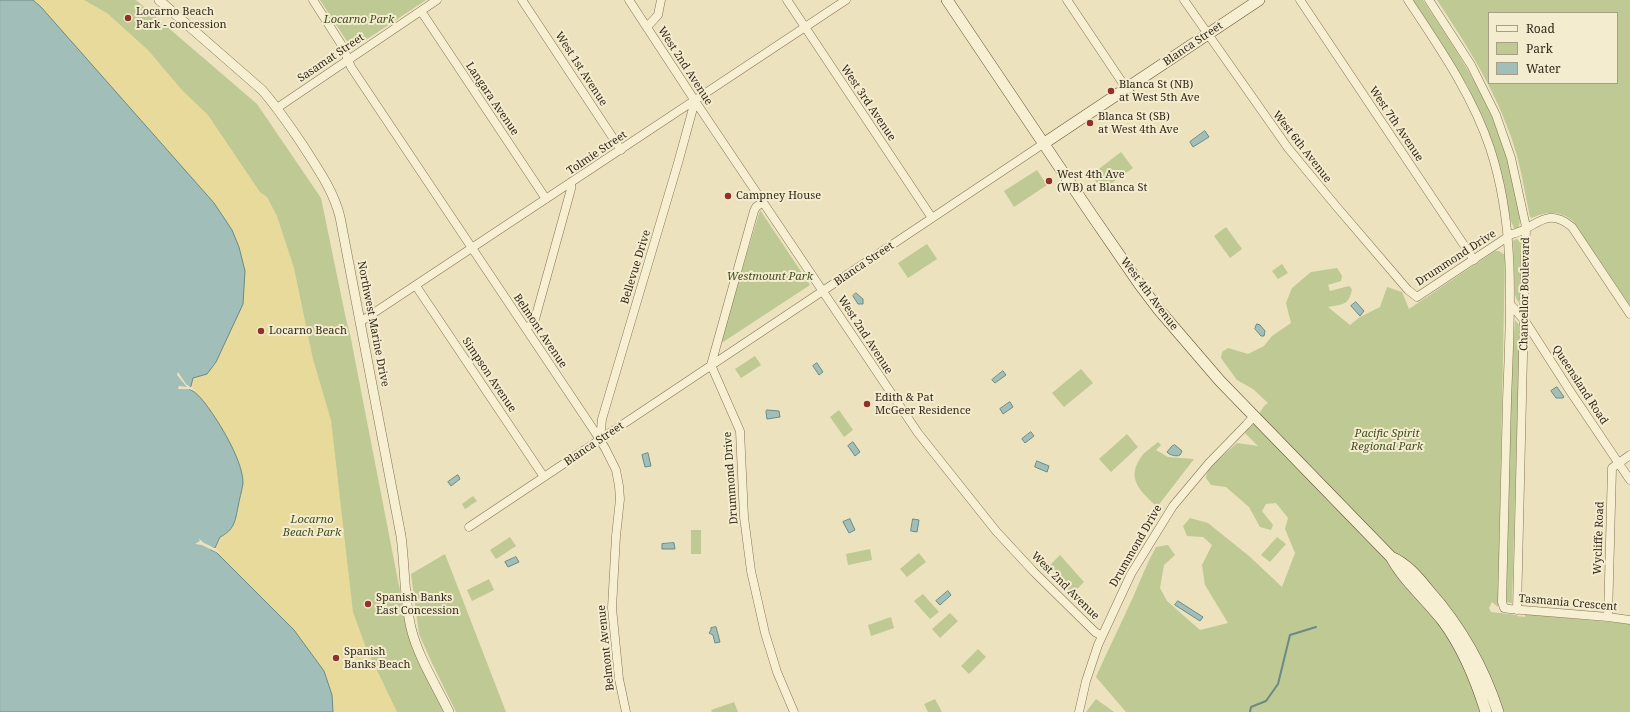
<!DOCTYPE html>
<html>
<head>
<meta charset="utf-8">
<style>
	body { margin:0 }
	#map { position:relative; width:1630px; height:712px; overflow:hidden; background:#ece2be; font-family:"Noto Serif",serif }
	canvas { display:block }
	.legend { position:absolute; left:1488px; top:12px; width:130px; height:72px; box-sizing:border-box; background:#f4ecce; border:1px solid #a79e87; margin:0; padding:5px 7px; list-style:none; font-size:12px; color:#33291c }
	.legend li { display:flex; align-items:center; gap:8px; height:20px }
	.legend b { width:20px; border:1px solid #a79e87 }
</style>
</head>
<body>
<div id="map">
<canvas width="1630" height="712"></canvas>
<ul class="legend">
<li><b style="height:5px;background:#f7efd1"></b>Road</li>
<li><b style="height:11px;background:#bec993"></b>Park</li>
<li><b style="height:11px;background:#a2beb8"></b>Water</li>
</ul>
</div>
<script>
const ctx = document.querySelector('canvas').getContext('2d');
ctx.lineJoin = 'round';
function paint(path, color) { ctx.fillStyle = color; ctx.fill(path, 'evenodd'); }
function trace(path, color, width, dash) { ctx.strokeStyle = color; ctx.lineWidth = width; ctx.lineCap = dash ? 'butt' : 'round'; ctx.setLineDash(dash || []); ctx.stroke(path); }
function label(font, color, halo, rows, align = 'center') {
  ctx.font = font + ' "Noto Serif",serif'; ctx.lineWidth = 4; ctx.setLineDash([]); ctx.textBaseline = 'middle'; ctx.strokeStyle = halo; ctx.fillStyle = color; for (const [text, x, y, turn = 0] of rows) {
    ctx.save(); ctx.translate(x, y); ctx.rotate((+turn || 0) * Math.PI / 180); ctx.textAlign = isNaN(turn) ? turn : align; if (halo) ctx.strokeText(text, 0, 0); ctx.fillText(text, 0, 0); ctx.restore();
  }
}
const green = new Path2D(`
	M 33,0 L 136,0 L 257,104 L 321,198 L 346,319 L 350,334 L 398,581 L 412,643 L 444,712 L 338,712 L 313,640 L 233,550 Z
	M 320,0 L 426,0 L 352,49 Z
	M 1412,0 L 1423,0 C 1456,50 1491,100 1507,159 C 1510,170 1512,181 1515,192 C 1517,201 1523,220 1518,228 L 1514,228 L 1510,219 L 1499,165 L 1492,142 L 1479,110 L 1467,85 Z
	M 1437,0 L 1630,0 L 1630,306 L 1573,221 C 1560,211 1547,211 1532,218 L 1530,217 C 1524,189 1520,160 1510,134 C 1492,84 1466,44 1437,0 ZM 1489,13 L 1617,13 L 1617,83 L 1489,83 Z
	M 1121,152 L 1133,168 L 1102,190 L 1091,175 Z
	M 1037,170 L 1047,185 L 1014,207 L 1004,191 Z
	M 760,210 L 810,285 L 720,344 Z
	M 1226,227 L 1242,249 L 1230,258 L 1214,236 Z
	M 1516,239 L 1521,241 L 1522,247 L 1521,298 L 1518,302 L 1515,295 L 1513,241 Z
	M 927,244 L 937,259 L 908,278 L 898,263 Z
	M 1495,251 L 1499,251 L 1505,255 L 1498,607 L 1492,602 L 1489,608 L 1491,612 L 1517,615 L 1517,616 L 1525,617 L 1525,614 L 1630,624 L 1630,712 L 1126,712 L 1096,677 C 1108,649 1122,622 1134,595 C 1141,579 1147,563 1156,547 L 1168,545 L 1175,555 L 1164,565 L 1160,588 L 1167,601 L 1200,630 L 1228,623 L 1205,585 L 1202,565 L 1212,545 L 1203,537 L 1187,536 L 1183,526 L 1190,518 L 1208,523 L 1249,556 L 1282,587 L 1295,553 L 1285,529 L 1288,518 L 1276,503 L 1266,504 L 1262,511 L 1273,525 L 1271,530 L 1260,527 L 1249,507 L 1226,487 L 1211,485 L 1206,478 L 1208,469 L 1237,443 L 1258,446 L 1245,433 L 1265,405 L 1268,403 L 1253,389 L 1237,380 L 1221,358 L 1222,352 L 1228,348 L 1248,354 L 1264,346 L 1272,336 L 1291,323 L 1286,303 L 1292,288 L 1311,272 L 1337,268 L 1342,276 L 1341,281 L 1328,285 L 1330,291 L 1349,286 L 1352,289 C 1349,306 1342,304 1328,307 L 1350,325 L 1360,317 L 1380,307 L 1387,287 L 1402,292 L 1409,309 Z
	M 1282,264 L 1288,273 L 1278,279 L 1272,271 Z
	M 1515,320 L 1520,326 L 1512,603 L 1507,602 L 1506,593 L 1511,373 Z
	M 755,356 L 761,365 L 741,378 L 735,369 Z
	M 1081,369 L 1093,383 L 1064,407 L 1052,393 Z
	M 839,410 L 853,430 L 844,437 L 830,417 Z
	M 1127,434 L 1138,447 L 1111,472 L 1099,459 Z
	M 1158,442 L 1161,445 L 1156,450 L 1168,457 L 1194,459 L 1157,507 C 1142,492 1125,480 1141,457 C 1145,451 1153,447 1158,442 Z
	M 473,496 L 477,501 L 465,509 L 462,504 Z
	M 691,530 L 701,530 L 701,554 L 691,554 Z
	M 510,537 L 516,546 L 496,559 L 490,550 Z
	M 1277,537 L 1286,544 L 1270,562 L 1261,555 Z
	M 870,549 L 872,560 L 848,565 L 846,554 Z
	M 919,553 L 926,562 L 907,577 L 900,569 Z
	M 445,554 L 506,712 L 456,712 L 432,663 L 419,634 L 411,574 Z
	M 1060,555 L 1084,582 L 1072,594 L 1048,567 Z
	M 489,579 L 494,590 L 472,601 L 467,590 Z
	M 923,594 L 939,612 L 930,619 L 914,601 Z
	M 950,613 L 958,621 L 940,638 L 932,629 Z
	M 891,617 L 894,628 L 871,636 L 868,625 Z
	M 978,649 L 986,657 L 969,674 L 961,666 Z
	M 935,699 L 942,712 L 928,712 L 924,704 Z
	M 1096,699 L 1114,712 L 1086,712 Z
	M 734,702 L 738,712 L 712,712 L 711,710 Z`);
const sand = new Path2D(`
	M 8,0 L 84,0 L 107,13 L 148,50 L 182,90 L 208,115 L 260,192 L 267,197 L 277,216 L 294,268 L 313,359 L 331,420 L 353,612 L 365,645 L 397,712 L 321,712 L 212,557 L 226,526 L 187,389 Z`);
const water = new Path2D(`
	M 0,0 L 33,0 L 41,7 L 214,203 L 232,230 L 239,247 L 245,271 L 243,304 L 216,362 L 207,374 L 193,378 L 191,386 L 189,389 C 197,392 205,403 210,410 C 222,427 243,462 243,483 C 242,491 239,500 238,507 C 235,522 234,530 220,537 L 215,548 L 211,547 L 211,550 L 216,552 L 294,630 L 324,671 L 332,695 L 333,712 L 0,712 Z
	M 1205,131 L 1209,137 L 1193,147 L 1190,142 Z
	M 856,293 L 863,299 L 863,304 L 858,304 L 853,296 Z
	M 1356,302 L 1364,311 L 1360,316 L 1351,306 Z
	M 1257,324 L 1260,325 L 1265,331 L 1264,336 L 1261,336 L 1255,329 Z
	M 817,363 L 823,372 L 819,375 L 813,366 Z
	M 1003,371 L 1006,375 L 995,383 L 992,380 Z
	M 1557,387 L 1564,397 L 1563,398 L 1556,398 L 1551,391 Z
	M 1010,402 L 1013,407 L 1003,414 L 1000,409 Z
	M 767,410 L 779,411 L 780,417 L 767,419 L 766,412 Z
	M 1031,432 L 1034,436 L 1025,443 L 1022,439 Z
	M 853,442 L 860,452 L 855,456 L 848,446 Z
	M 1175,445 L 1182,451 L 1180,455 C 1177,457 1169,455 1167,452 L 1172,446 Z
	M 648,453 L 651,466 L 645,467 L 642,455 Z
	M 1037,461 L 1049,466 L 1047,472 L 1035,467 Z
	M 458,475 L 460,479 L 451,486 L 448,482 Z
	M 850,519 L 855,530 L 849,533 L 843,522 Z
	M 913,519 L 919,520 L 917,532 L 911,531 Z
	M 674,543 L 675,549 L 662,549 L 662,544 Z
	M 516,557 L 519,562 L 508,567 L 505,562 Z
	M 948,591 L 951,595 L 940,605 L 936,601 Z
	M 1178,601 L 1203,617 L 1200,621 L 1175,605 Z
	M 716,627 L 720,642 L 715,643 L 713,635 L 709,633 L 711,630 L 711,628 Z`);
const pier = new Path2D(`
	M 178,372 L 186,384 L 190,387 L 193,387 L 192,388 L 198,392 L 189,389 L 178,389 L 179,386 L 187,387 L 177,375 Z
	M 198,538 L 204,543 L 217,549 L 222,555 L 202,545 L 195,544 L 200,541 Z`);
const stream = new Path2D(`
	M 1250,712 L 1251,707 L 1266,701 L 1278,684 L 1290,635 L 1316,627`);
const minor = new Path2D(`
	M 313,0 L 343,47 L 351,67 L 595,432 L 605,448 L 616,470 L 619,486 L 620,499 L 616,536 L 612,608 L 619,679 L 626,712
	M 522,0 L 621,150
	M 629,0 L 699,107 L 918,433 L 996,531 L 1034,572 L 1095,632 L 1102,636
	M 787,0 L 932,218
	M 1067,0 L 1126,88
	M 1184,0 L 1288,148 L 1336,206 L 1408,290 L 1417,297 L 1512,234 C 1536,229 1545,205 1572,227 L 1630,314
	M 1300,0 L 1474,260
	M 1408,0 C 1439,47 1472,94 1490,148 C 1517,230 1510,316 1507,401 C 1505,468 1504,535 1502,602 L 1504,608 L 1510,609 L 1608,617 L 1630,620
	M 1429,0 L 1471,65 L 1496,115 L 1511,158 L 1526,227 L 1517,610
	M 421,11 L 546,199
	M 647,27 L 658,15 L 661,0
	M 277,108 L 437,0
	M 763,202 L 756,207 L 754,211 L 711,365 L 740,431 L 744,517 L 751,571 L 765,633 L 777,672 L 794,712
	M 416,286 L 544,477
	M 1510,304 L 1525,321 L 1570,391 L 1630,480
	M 360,322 L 846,0
	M 526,328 L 532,324 L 535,319 L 571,189 L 571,183
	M 600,440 L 602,419 L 678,163 L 695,101
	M 469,527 L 1043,144
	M 1608,617 L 1612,468 L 1630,455
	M 1079,712 L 1086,681 L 1098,645 L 1131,574 L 1173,506 L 1209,463 L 1246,425 L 1254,416`);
const tertiary = new Path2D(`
	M 159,0 L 262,90 C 277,107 289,125 302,144 C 317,168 333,189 340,217 L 401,536 C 405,566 404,598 411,628 C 418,657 436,685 449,712`);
const secondary = new Path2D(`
	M 947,0 L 1091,214 L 1140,285 L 1159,310 L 1220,381 L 1391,557 C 1404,581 1426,599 1443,621 C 1463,648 1476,680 1486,712
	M 1043,144 L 1259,0
	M 1391,557 C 1407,564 1418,577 1429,591 C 1461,627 1483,666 1498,712`);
const markers = [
	[128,18,4,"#91322a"],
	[1111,91,4,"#91322a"],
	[1090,123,4,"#91322a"],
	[1049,181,4,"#91322a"],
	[728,196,4,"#91322a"],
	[261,331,4,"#91322a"],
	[867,404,4,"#91322a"],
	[368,604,4,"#91322a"],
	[336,658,4,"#91322a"]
];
const poiNames = [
	["Locarno Beach",136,12],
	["Park - concession",136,25],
	["Blanca St (NB)",1119,85],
	["at West 5th Ave",1119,98],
	["Blanca St (SB)",1098,117],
	["at West 4th Ave",1098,130],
	["West 4th Ave",1057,175],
	["(WB) at Blanca St",1057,188],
	["Campney House",736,196],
	["Locarno Beach",269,331],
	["Edith & Pat",875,398],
	["McGeer Residence",875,411],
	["Spanish Banks",376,598],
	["East Concession",376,611],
	["Spanish",344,652],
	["Banks Beach",344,665]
];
const parkNames = [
	["Locarno Park",359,20],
	["Westmount Park",770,277],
	["Pacific Spirit",1387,434],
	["Regional Park",1387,447],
	["Locarno",312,520],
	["Beach Park",312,533]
];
const streetNames = [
	["Blanca Street",1193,44,-34],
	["Sasamat Street",331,58,-34],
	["West 2nd Avenue",685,66,57],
	["West 1st Avenue",581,69,57],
	["Langara Avenue",492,99,56],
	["West 3rd Avenue",868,103,56],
	["West 7th Avenue",1396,124,56],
	["West 6th Avenue",1302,147,52],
	["Tolmie Street",597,153,-34],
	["Drummond Drive",1456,258,-33],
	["Blanca Street",864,264,-34],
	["Bellevue Drive",636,267,-73],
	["West 4th Avenue",1149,294,53],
	["Chancellor Boulevard",1525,294,-89],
	["Northwest Marine Drive",373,324,79],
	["Belmont Avenue",540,331,56],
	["West 2nd Avenue",865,335,57],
	["Simpson Avenue",489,375,56],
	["Queensland Road",1580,385,57],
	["Blanca Street",594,444,-34],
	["Drummond Drive",731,478,-94],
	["Wycliffe Road",1599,538,-88],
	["Drummond Drive",1136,546,-60],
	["West 2nd Avenue",1065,586,45],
	["Tasmania Crescent",1568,603,5],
	["Belmont Avenue",606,648,-96]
];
paint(green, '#bec993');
paint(sand, '#e8da9b');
paint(water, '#a2beb8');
trace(water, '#698b85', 1);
paint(pier, '#ece2be');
trace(stream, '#698b85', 2);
trace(minor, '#847358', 9);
trace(tertiary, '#847358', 10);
trace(secondary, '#65543b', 12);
trace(minor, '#f7efd1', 8);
trace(tertiary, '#f7efd1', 9);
trace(secondary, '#f7efd1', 11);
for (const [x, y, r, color] of markers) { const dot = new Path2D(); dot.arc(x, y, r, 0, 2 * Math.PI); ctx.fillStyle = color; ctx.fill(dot); trace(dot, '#f4ecce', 1.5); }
label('11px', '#33291c', '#f4ecce', poiNames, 'left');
label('italic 11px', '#404f23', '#f4ecce', parkNames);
label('11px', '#33291c', '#f4ecce', streetNames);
</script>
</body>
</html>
